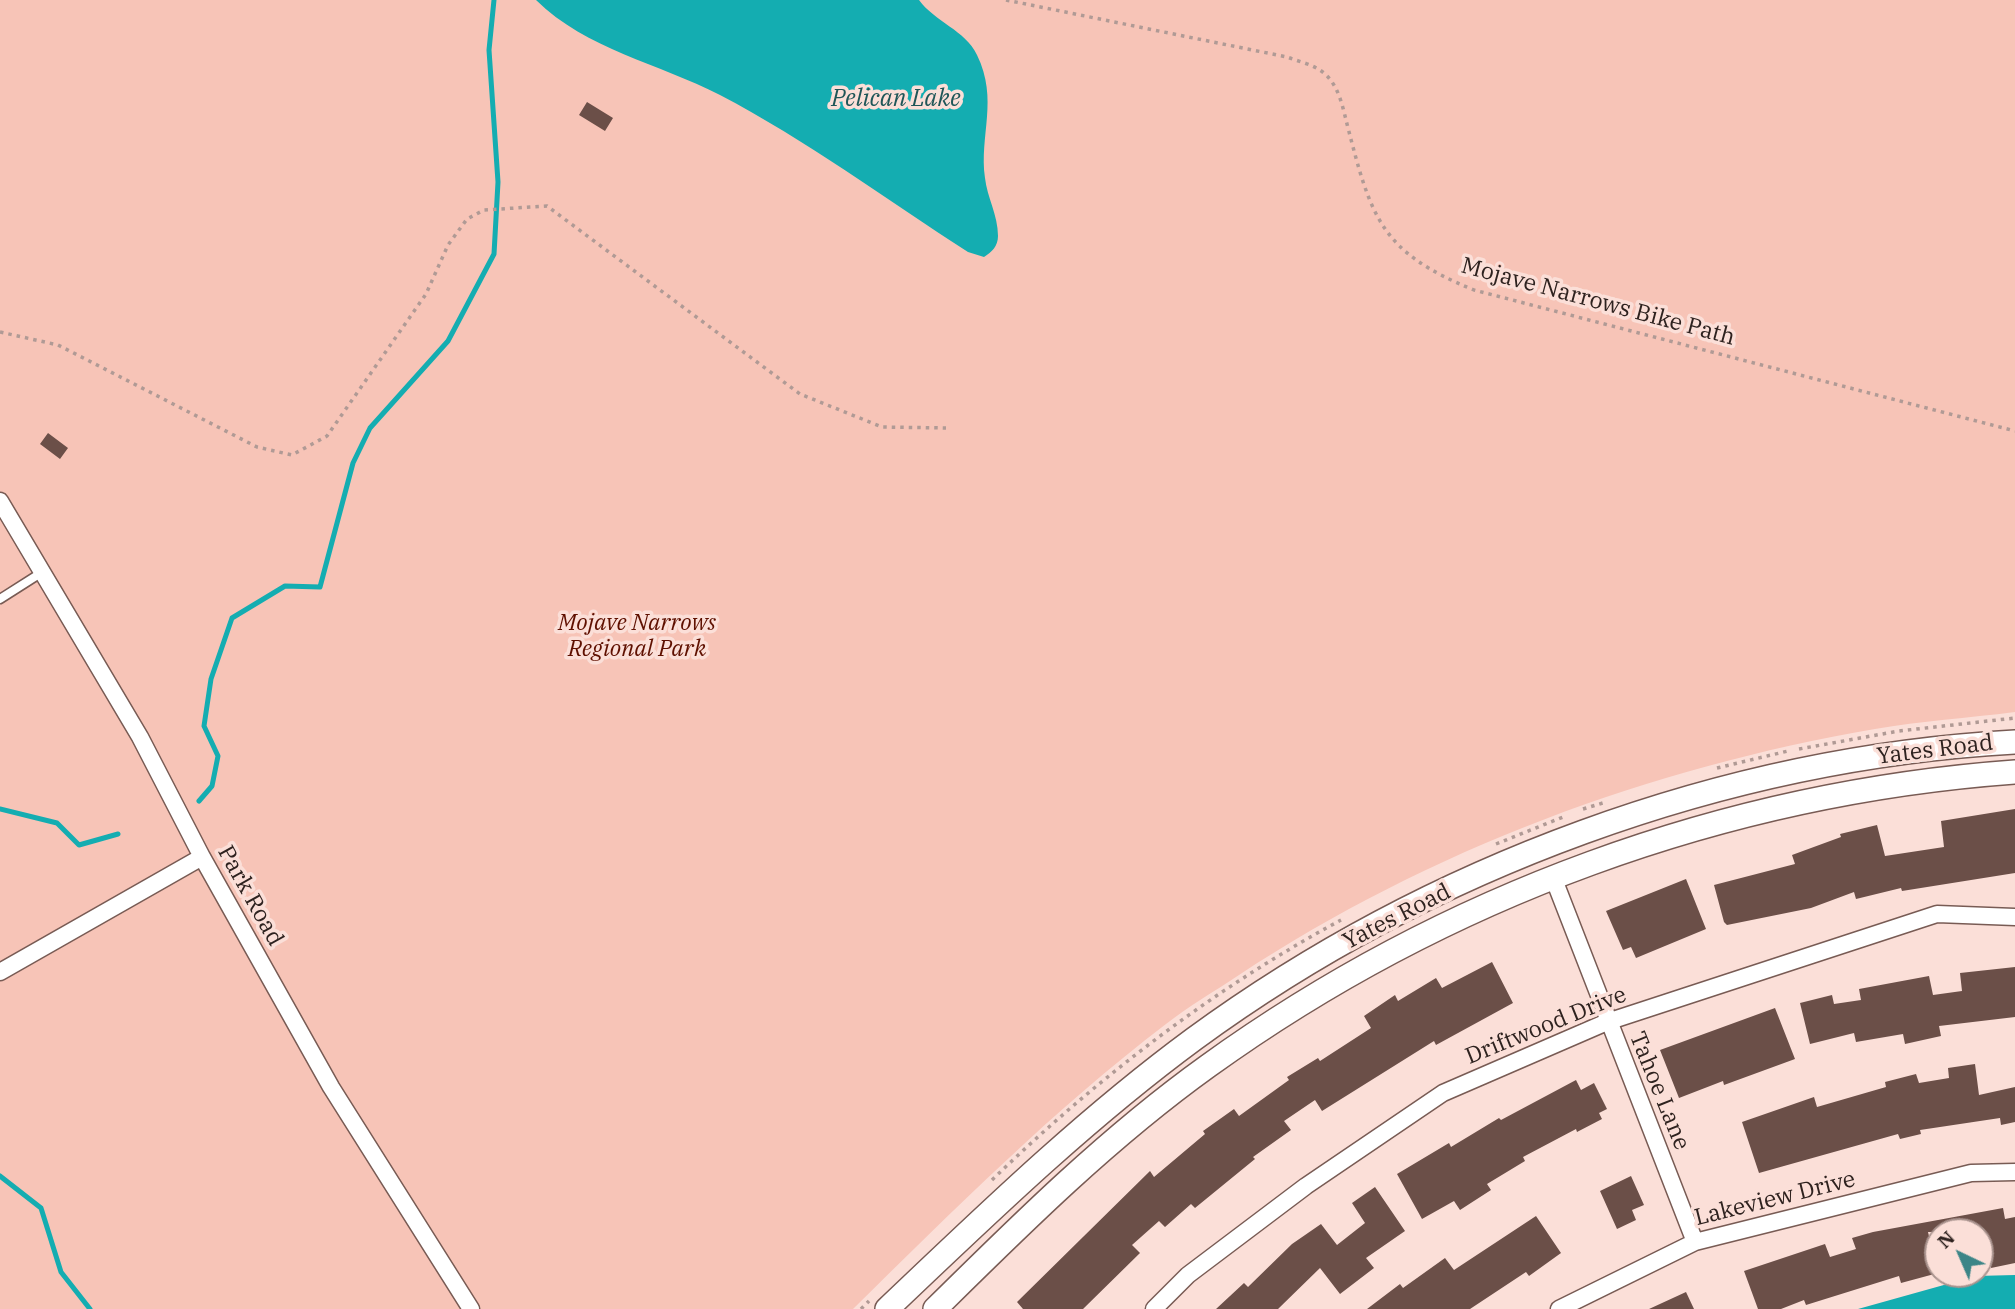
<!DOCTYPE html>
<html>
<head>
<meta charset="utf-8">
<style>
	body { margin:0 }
	#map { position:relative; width:2015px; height:1309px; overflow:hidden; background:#fbdfd8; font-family:"IBM Plex Serif",serif }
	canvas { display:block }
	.north { position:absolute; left:1924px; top:1218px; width:70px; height:70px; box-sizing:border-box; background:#fbdfd8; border:2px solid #a9938e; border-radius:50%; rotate:316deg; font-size:19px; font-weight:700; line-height:28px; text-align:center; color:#2e221f }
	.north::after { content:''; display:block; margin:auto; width:24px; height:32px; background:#3c8587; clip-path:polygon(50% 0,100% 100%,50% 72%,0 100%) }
</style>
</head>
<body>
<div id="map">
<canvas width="2015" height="1309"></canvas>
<div class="north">N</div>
</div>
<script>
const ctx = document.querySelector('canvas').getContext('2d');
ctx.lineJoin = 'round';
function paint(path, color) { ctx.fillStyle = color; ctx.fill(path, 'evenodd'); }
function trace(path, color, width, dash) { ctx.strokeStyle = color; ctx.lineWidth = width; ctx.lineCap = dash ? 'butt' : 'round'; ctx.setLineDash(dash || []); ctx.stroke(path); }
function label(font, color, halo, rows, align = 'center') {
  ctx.font = font + ' "IBM Plex Serif",serif'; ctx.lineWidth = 7; ctx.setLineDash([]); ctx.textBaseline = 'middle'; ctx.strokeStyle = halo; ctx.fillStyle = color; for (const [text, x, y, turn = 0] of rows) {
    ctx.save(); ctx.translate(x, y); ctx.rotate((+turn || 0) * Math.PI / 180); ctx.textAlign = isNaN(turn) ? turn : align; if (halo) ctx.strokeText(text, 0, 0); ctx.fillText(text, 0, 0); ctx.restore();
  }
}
const green = new Path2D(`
	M 0,0 L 2015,0 L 2015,712 C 1968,718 1921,721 1875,729 C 1649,768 1431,849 1239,975 C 1215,991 1189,1006 1166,1024 C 1053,1110 954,1210 853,1309 L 0,1309 Z`);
const water = new Path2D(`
	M 536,0 L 919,0 C 935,22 965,30 977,55 C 999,100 979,135 985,178 C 987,197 998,215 998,236 C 998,246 992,252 984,257 L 968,252 C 886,199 806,140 720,95 C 658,63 587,50 536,0 Z
	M 2015,1275 L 2015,1309 L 1858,1309 L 1976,1276 Z`);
const stream = new Path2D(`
	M 199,801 L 212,786 L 218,756 L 204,726 L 211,679 L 232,618 L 285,586 L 320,587 L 353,463 L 370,428 L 448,341 L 494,254 L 498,182 L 489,50 L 494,0
	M 0,809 L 57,823 L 79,845 L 118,834
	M 0,1176 L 41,1208 L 61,1272 L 90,1309`);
const building = new Path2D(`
	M 587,102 L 613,118 L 605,131 L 579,115 Z
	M 48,433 L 68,448 L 60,459 L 40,444 Z
	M 2015,809 L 2015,873 L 1902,891 L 1901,888 L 1856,899 L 1854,892 L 1811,908 L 1727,925 L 1724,922 L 1714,885 L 1795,864 L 1792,855 L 1841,837 L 1840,834 L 1877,825 L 1885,856 L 1944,847 L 1941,821 Z
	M 1686,879 L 1706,929 L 1636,958 L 1631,947 L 1623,950 L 1606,911 Z
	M 1492,962 L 1513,1003 L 1436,1045 L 1434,1041 L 1322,1111 L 1315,1100 L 1284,1121 L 1291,1130 L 1253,1157 L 1255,1159 L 1195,1208 L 1191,1204 L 1165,1227 L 1159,1221 L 1132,1245 L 1140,1253 L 1083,1309 L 1023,1309 L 1017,1302 L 1150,1171 L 1154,1177 L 1205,1134 L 1203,1131 L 1234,1109 L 1239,1116 L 1289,1080 L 1287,1077 L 1318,1058 L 1320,1061 L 1371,1028 L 1364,1016 L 1395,995 L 1398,1001 L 1436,978 L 1442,988 Z
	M 2015,967 L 2015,1017 L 1939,1026 L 1941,1036 L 1905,1044 L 1903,1034 L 1856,1042 L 1854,1033 L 1810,1044 L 1800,1003 L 1832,995 L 1834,1004 L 1861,1000 L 1859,989 L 1929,976 L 1933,995 L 1962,991 L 1960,973 Z
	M 1775,1008 L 1795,1059 L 1724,1085 L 1723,1081 L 1679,1098 L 1660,1050 Z
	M 1975,1064 L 1979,1095 L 2015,1087 L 2015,1122 L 2001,1125 L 2000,1118 L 1920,1130 L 1921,1134 L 1900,1139 L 1898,1134 L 1759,1173 L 1742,1122 L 1814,1097 L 1817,1107 L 1886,1087 L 1885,1082 L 1916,1074 L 1919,1083 L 1949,1078 L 1948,1068 Z
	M 1576,1080 L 1581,1090 L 1594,1083 L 1607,1109 L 1599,1113 L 1602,1119 L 1577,1132 L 1576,1129 L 1523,1157 L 1525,1161 L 1487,1184 L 1491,1190 L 1460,1210 L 1454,1201 L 1422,1219 L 1397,1174 L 1449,1143 L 1451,1147 L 1499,1118 L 1501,1120 Z
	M 1631,1176 L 1644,1205 L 1632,1210 L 1636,1220 L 1617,1229 L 1600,1191 Z
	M 1375,1187 L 1405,1231 L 1366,1258 L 1374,1268 L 1340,1294 L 1320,1268 L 1278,1309 L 1216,1309 L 1244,1283 L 1248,1287 L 1292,1244 L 1321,1224 L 1337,1245 L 1365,1223 L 1352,1203 Z
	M 2003,1208 L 2005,1219 L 2015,1217 L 2015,1263 L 1991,1268 L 1984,1232 L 1928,1232 L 1938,1273 L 1901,1283 L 1899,1276 L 1806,1305 L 1804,1300 L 1781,1309 L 1758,1309 L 1744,1271 L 1825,1244 L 1830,1257 L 1856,1249 L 1852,1238 L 1873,1232 Z
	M 1536,1216 L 1561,1253 L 1529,1276 L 1526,1272 L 1470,1309 L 1367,1309 L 1400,1284 L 1403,1288 L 1445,1258 L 1454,1270 Z
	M 1686,1292 L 1694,1309 L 1649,1309 Z`);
const path = new Path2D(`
	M 1006,0 L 1287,57 C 1300,62 1316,65 1326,75 C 1339,87 1343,108 1347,124 C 1371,217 1380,252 1474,290 L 2015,431
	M 0,332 L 58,345 L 257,447 L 292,455 L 327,436 L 426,294 L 448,245 L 467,219 L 484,210 L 547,206 L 800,394 L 882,427 L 946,428
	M 1799,749 L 1899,731 L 2015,718
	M 1717,768 L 1788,751
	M 1583,809 L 1606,802
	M 1496,844 L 1563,817
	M 992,1180 C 1096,1079 1213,989 1341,920
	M 861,1309 L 869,1301`);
const service = new Path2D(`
	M 0,599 L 44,571`);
const minor = new Path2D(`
	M 0,501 L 140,737 L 202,857 L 331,1087 L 471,1309
	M 1553,877 L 1695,1242
	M 0,972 L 202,857
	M 1154,1309 L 1188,1275 L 1306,1186 L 1443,1093 L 1607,1022 L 1937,914 L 2015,917
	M 1559,1309 L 1695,1242 L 1971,1173 L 2015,1172`);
const secondary = new Path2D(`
	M 887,1309 C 986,1215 1084,1120 1194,1039 C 1429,867 1724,758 2015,742
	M 935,1309 C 1022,1223 1109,1137 1208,1066 C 1444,896 1725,793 2015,772`);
const streetNames = [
	["Mojave Narrows Bike Path",1598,302,15],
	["Yates Road",1935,750,-7],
	["Park Road",250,896,61],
	["Yates Road",1397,917,-27],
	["Driftwood Drive",1546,1026,-22],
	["Tahoe Lane",1659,1091,68],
	["Lakeview Drive",1775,1199,-14]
];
const parkNames = [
	["Mojave Narrows",637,623],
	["Regional Park",637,649]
];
const waterNames = [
	["Pelican Lake",896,99]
];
paint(green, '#f7c4b7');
paint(water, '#14adb1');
trace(stream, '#14adb1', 5);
paint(building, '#6b4f48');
trace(service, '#785b54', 11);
trace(minor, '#785b54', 19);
trace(secondary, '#785b54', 26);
trace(path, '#b09a95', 3.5, [3.5, 5]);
trace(service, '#fff', 8);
trace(minor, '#fff', 16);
trace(secondary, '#fff', 23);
label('23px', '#2e221f', '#fbdfd8', streetNames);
label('italic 23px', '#5f1000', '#fbdfd8', parkNames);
label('italic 24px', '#1f5658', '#fbdfd8', waterNames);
</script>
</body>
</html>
